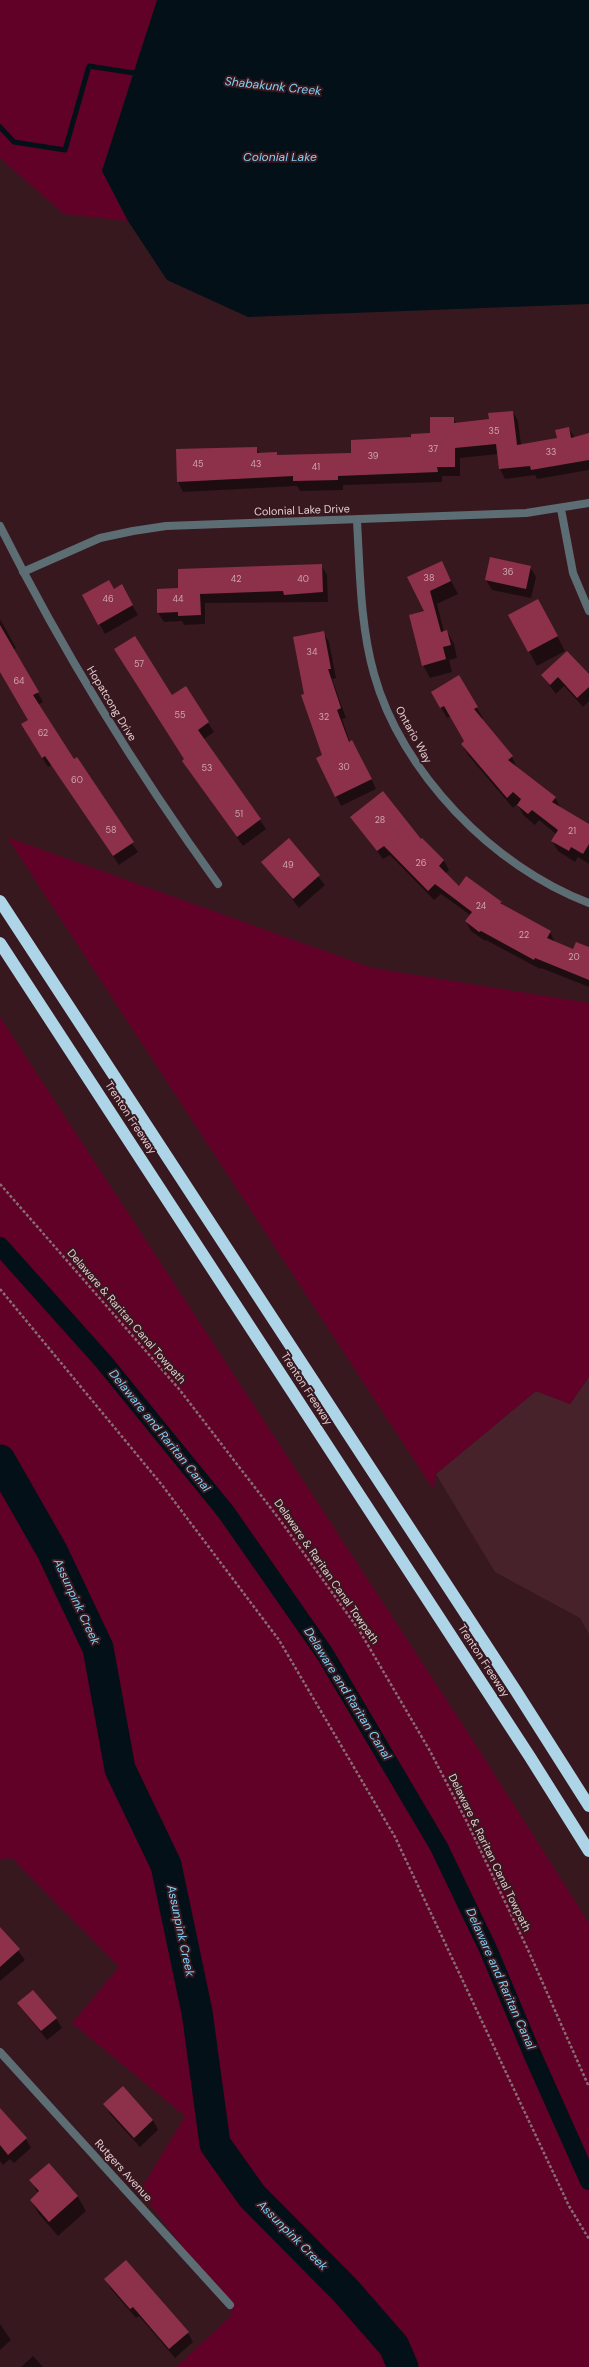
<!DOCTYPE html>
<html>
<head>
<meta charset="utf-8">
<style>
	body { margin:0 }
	canvas { display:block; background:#37181f }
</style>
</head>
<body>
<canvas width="589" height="2367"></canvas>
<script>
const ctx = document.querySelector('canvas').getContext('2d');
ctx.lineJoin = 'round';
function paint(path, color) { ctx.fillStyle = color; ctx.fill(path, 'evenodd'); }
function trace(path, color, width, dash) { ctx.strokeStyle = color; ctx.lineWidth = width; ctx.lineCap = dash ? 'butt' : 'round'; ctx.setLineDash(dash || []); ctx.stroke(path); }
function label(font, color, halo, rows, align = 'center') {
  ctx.font = font + ' "DM Sans",sans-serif'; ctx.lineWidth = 4; ctx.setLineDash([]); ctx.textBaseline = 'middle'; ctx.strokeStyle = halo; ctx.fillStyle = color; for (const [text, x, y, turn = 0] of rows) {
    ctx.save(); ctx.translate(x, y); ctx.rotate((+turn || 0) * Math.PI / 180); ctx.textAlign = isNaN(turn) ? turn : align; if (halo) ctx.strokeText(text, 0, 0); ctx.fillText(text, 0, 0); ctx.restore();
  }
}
const built = new Path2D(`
	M 589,1377 L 589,1634 L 580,1618 L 495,1572 L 436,1474 L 536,1391 L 570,1404 Z`);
const green = new Path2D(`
	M 0,0 L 157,0 L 102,171 L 128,221 L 64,214 L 0,158 Z
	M 7,837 L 372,968 L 589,1003 L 589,1377 L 570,1404 L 536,1391 L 436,1474 L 433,1489 Z
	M 0,1017 L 465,1728 L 589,1923 L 589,2367 L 176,2367 L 233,2314 L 140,2191 L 185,2116 L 72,2023 L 119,1967 L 12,1858 L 0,1859 Z`);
const water = new Path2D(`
	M 157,0 L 589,0 L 589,304 L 248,317 L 167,280 L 128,221 L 102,171 Z`);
const shadow = new Path2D(`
	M 513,412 L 518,421 L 521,445 L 558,439 L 569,429 L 575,438 L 589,434 L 589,470 L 537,479 L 535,475 L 505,479 L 500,469 L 498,454 L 460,458 L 460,476 L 442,476 L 442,482 L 343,485 L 343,490 L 300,491 L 297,486 L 183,492 L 178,482 L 177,450 L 256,448 L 260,454 L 276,453 L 278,456 L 353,454 L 431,434 L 453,418 L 456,423 L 490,420 Z
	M 441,562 L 458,594 L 437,604 L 444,632 L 447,631 L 454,644 L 457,658 L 449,660 L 452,672 L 430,678 L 423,665 L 425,612 L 409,577 Z
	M 321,565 L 327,575 L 328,602 L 205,603 L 205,624 L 184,625 L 182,621 L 164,622 L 158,613 L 179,589 Z
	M 530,567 L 536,577 L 531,598 L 492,590 L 486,580 Z
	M 121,586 L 138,615 L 105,634 L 83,595 L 113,590 Z
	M 546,615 L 565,651 L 537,666 L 510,616 Z
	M 0,619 L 16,648 L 13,650 L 43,702 L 38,705 L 74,761 L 138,852 L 119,865 L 52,765 L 48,767 L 27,734 L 29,720 L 0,667 Z
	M 323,632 L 329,642 L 336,678 L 332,679 L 346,718 L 342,719 L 350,743 L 358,751 L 376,789 L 341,806 L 336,796 L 305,694 Z
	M 589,675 L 589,701 L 583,707 L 564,686 L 556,694 L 542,676 Z
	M 459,677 L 483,718 L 481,719 L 512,757 L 517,768 L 555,798 L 561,808 L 589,825 L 589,864 L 578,857 L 575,862 L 558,851 L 552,841 L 556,834 L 539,820 L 535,825 L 524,816 L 517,804 L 513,808 L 468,755 L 462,744 L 465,741 L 451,716 L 447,718 L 432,692 Z
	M 185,688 L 214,732 L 204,739 L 266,829 L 243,846 L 189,770 L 172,697 Z
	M 352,817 L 421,841 L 422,839 L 444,861 L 449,870 L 445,874 L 459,888 L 501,902 L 503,906 L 550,932 L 555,942 L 574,950 L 589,948 L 589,987 L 541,968 L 540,969 L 486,940 L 485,941 L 471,931 L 466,921 L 470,915 L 441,894 L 434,900 L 390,855 L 383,859 Z
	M 289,840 L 325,885 L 299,908 L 263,862 Z
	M 3,1931 L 25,1960 L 0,1981 L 0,1934 Z
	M 18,2004 L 56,2018 L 62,2028 L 47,2040 Z
	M 105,2104 L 153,2120 L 158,2130 L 140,2147 L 110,2114 Z
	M 0,2115 L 26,2139 L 31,2148 L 14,2163 L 10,2159 L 3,2165 L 0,2161 Z
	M 49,2165 L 78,2197 L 86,2211 L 58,2236 L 39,2214 L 31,2200 L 38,2193 L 31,2181 Z
	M 105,2279 L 188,2333 L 193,2342 L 175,2358 L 139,2316 L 136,2318 L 111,2289 Z
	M 0,2324 L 11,2340 L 0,2350 Z
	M 33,2356 L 43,2367 L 21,2367 Z`);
const stream = new Path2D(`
	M 0,127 L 14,142 L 65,150 L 89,66 L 140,74`);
const canal = new Path2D(`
	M 0,1246 L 103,1361 L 226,1512 L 325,1654 L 439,1847 L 488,1949 L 534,2058 L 589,2181`);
const river = new Path2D(`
	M 0,1460 L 52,1551 L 98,1648 L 120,1769 L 166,1865 L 197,2012 L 215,2144 L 252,2196 L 346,2291 L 394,2346 L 403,2367`);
const building = new Path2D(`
	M 513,411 L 517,445 L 557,438 L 555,430 L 569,427 L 571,438 L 589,433 L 589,460 L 531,470 L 530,466 L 499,469 L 496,444 L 455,448 L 455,467 L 437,467 L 438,472 L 338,476 L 338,480 L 293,481 L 293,476 L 177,482 L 176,449 L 257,447 L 257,453 L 277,452 L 277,455 L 351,453 L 351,440 L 411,437 L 411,434 L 430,433 L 430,417 L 454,417 L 454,423 L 489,419 L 488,413 Z
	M 490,557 L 531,566 L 526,589 L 485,580 Z
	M 442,561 L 451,581 L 430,591 L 441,632 L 447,630 L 451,645 L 443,647 L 446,659 L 422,666 L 409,615 L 424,611 L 407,577 Z
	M 322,564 L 323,592 L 284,595 L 283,591 L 200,594 L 201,615 L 178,616 L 178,612 L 157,613 L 157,589 L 178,588 L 178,569 Z
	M 109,580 L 114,589 L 122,584 L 133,605 L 98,625 L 82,595 Z
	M 538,599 L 558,636 L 528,652 L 508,615 Z
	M 0,625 L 39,692 L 33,695 L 74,759 L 77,757 L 134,842 L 113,856 L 45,756 L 42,758 L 21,724 L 28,720 L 0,672 Z
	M 324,631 L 331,669 L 328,669 L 341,708 L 337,710 L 349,742 L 352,740 L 372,779 L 335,797 L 316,758 L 322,755 L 301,695 L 304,694 L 293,637 Z
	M 135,636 L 172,695 L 186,686 L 209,722 L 198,730 L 261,819 L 237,837 L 182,761 L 184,759 L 114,649 Z
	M 567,651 L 589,674 L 589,687 L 577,698 L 558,677 L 550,685 L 541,675 Z
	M 459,675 L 478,707 L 474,709 L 513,756 L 508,760 L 556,797 L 552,802 L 589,824 L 589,844 L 583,854 L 571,847 L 569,851 L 551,841 L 558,830 L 532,810 L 528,814 L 517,805 L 521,799 L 513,792 L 507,798 L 461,744 L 464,741 L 444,706 L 440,708 L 431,692 Z
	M 383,791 L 421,839 L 422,838 L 444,860 L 439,866 L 459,886 L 466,876 L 502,902 L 500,903 L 551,931 L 547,938 L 573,949 L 576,942 L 589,947 L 589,980 L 535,958 L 534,960 L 481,931 L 479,932 L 465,921 L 472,912 L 435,884 L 428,891 L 384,846 L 377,851 L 350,817 Z
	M 289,838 L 320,875 L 293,899 L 261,862 Z
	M 0,1927 L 20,1949 L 0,1967 Z
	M 33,1990 L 57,2018 L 41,2031 L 17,2003 Z
	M 123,2086 L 153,2120 L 134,2138 L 103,2104 Z
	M 0,2108 L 27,2138 L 8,2155 L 0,2145 Z
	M 49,2163 L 78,2196 L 49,2222 L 30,2200 L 39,2191 L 29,2180 Z
	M 126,2260 L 189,2332 L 169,2349 L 133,2307 L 130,2309 L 104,2279 Z`);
const path = new Path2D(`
	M 0,1184 L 179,1389 L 280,1520 L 359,1630 L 430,1751 L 467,1822 L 529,1952 L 589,2087
	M 0,1289 L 162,1485 L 279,1640 L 395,1837 L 569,2206 L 589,2239`);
const street = new Path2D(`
	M 561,509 L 573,573 L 589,611
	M 357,521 C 360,571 360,624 374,674 C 401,772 493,867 589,903
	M 0,526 C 63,652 136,770 218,884
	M 23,572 L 100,538 L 133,531 L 166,526 L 526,513 L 589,503
	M 0,2052 L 230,2305`);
const highway = new Path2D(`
	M 0,901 L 516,1691 L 589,1806
	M 0,943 L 530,1757 L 589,1851`);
const numberNames = [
	["35",494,432],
	["37",433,450],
	["33",551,453],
	["39",373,457],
	["45",198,465],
	["43",256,465],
	["41",316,468],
	["36",508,573],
	["38",429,579],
	["42",236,580],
	["40",303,580],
	["46",108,600],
	["44",178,600],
	["34",312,653],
	["57",139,665],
	["64",19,682],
	["55",180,716],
	["32",324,718],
	["62",43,734],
	["30",344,768],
	["53",207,769],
	["60",77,781],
	["51",239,815],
	["28",380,821],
	["58",111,831],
	["21",572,832],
	["26",421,864],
	["49",288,866],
	["24",481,907],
	["22",524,936],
	["20",574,958]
];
const streetNames = [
	["Colonial Lake Drive",302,511,-2],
	["Hopatcong Drive",111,704,59],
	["Ontario Way",413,735,61],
	["Trenton Freeway",130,1118,57],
	["Delaware & Raritan Canal Towpath",126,1317,49],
	["Trenton Freeway",306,1389,57],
	["Delaware & Raritan Canal Towpath",326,1572,55],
	["Trenton Freeway",483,1661,57],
	["Delaware & Raritan Canal Towpath",489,1853,64],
	["Rutgers Avenue",123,2171,48]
];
const waterNames = [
	["Shabakunk Creek",273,87,6],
	["Colonial Lake",280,158],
	["Delaware and Raritan Canal",159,1431,51],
	["Assunpink Creek",76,1602,65],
	["Delaware and Raritan Canal",347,1694,58],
	["Assunpink Creek",180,1931,78],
	["Delaware and Raritan Canal",500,1979,66],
	["Assunpink Creek",292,2236,45]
];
paint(built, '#47222b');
paint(green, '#610127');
paint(water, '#031017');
paint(shadow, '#0007');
trace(stream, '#031017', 5);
trace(canal, '#031017', 18);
trace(river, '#031017', 31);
paint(building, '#8d3049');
trace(path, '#876c72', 2.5, [3, 2]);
trace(street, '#5d6d74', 8);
trace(highway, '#add5e7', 12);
label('9px', '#cea6af', null, numberNames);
label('11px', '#e3cdd1', '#37181f', streetNames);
label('italic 12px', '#7fd1f4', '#37181f', waterNames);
</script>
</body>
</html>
